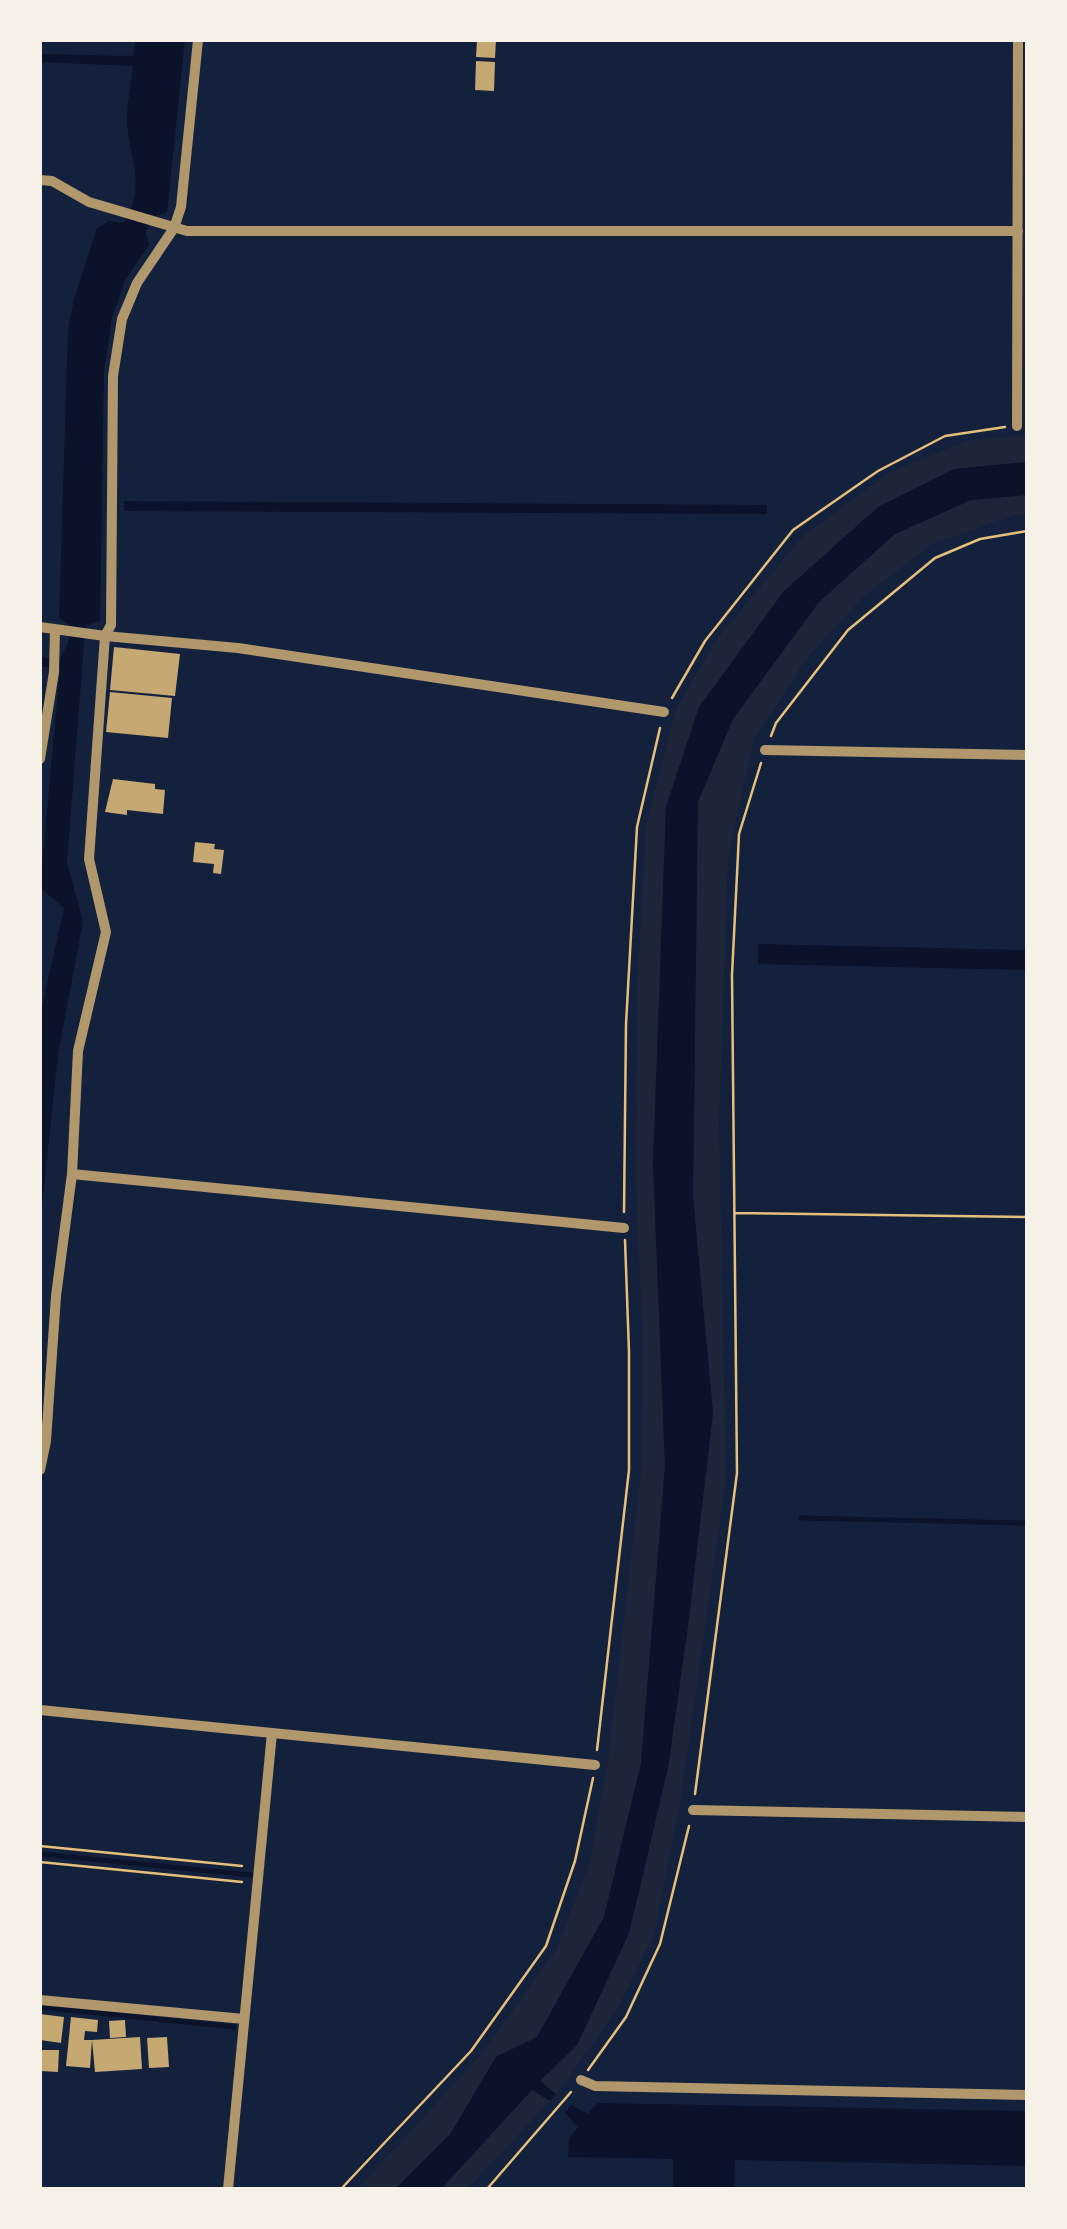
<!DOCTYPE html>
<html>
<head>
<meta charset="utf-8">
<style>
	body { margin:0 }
	#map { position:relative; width:1067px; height:2229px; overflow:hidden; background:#14213d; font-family:Manrope,sans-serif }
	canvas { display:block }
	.frame { position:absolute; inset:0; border:42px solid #f6f1e7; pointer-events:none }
</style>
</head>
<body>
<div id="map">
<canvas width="1067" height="2229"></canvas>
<div class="frame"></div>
</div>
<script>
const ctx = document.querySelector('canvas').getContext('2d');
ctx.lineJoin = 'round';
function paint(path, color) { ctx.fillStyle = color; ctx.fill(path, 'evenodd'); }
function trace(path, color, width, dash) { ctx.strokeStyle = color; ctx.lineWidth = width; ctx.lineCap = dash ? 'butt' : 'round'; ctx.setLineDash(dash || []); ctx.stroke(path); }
const green = new Path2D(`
	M 1027,436 L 1027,462 L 954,469 L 784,591 L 699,707 L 666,807 L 653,1163 L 665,1467 L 641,1763 L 604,1917 L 537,2037 L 496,2057 L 451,2133 L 395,2189 L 358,2189 L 484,2051 L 556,1950 L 590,1862 L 608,1760 L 641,1471 L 643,1344 L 636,1188 L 637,990 L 646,827 L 676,709 L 717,639 L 803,536 L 892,471 L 969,440 Z
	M 1027,495 L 1027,515 L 1015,515 L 932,544 L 864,596 L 806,659 L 754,739 L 728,857 L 719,1122 L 726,1479 L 680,1802 L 654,1934 L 616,2012 L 556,2094 L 540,2081 L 577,2045 L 629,1933 L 668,1768 L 688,1626 L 713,1413 L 693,1197 L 697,802 L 733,719 L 819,602 L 895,534 L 971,500 Z
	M 532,2089 L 550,2101 L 467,2189 L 441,2189 Z`);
const water = new Path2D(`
	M 136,40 L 185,40 L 167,212 L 152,217 L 146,232 L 149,245 L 125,280 L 112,318 L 104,372 L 100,621 L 87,625 L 84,644 L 67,862 L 83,922 L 58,1054 L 40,1226 L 40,1016 L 64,908 L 40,888 L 60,669 L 40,666 L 40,657 L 60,659 L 68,643 L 70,625 L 59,618 L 68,328 L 74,299 L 97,228 L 109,221 L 124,223 C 149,181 126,156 127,114 C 128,98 131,82 133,66 L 40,62 L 40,54 L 133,56 Z
	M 1027,462 L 1027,495 L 971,500 L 895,534 L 819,602 L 733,719 L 698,802 L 693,1197 L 713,1413 L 688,1626 L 668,1768 L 629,1933 L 577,2045 L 540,2081 L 556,2094 L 550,2101 L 532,2090 L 441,2189 L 395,2189 L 451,2133 L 496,2057 L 537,2037 L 604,1917 L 641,1763 L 665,1467 L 653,1163 L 666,807 L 699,707 L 784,591 L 878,507 L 954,469 Z
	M 124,501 L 767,505 L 767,514 L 124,511 Z
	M 758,944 L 1027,950 L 1027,970 L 758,964 Z
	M 597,2103 L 1027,2111 L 1027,2166 L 735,2160 L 734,2189 L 673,2189 L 673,2159 L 568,2157 L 569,2138 L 578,2127 L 565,2113 L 571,2105 L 588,2114 Z`);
const stream = new Path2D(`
	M 801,1518 L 1027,1523
	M 40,1854 L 251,1875
	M 40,2007 L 234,2027`);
const building = new Path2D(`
	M 477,40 L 496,40 L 495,58 L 476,57 Z
	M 476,61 L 495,62 L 494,91 L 475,90 Z
	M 114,647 L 180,654 L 175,696 L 110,690 Z
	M 110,692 L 172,698 L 168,738 L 106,732 Z
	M 113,779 L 155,784 L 155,789 L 165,790 L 163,814 L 127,810 L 127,815 L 105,812 Z
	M 195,842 L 215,844 L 214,849 L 224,850 L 221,874 L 213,873 L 214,864 L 193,862 Z
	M 40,2014 L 64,2017 L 61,2043 L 40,2040 Z
	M 71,2017 L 98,2020 L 97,2032 L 85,2031 L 84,2040 L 92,2040 L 90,2068 L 66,2066 Z
	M 125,2020 L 126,2037 L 110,2038 L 109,2021 Z
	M 140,2037 L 142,2069 L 95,2072 L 92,2040 Z
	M 167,2037 L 169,2067 L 149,2068 L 147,2038 Z
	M 40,2050 L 59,2050 L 58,2072 L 40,2071 Z`);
const path = new Path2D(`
	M 672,698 L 705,641 L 793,530 L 878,471 L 945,436 L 1005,427
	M 771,736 L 776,723 L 848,630 L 935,558 L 980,539 L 1027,531
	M 624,1212 L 626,1024 L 637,827 L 660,728
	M 735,1213 L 1027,1217
	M 597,1750 L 629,1470 L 629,1352 L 625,1240
	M 695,1794 L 737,1473 L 732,975 L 739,834 L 761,763
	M 40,1846 L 242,1866
	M 40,1862 L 242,1882
	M 588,2070 L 626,2017 L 660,1944 L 689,1826
	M 341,2189 L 471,2051 L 546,1946 L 575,1861 L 593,1778
	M 487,2189 L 571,2092`);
const minor = new Path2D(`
	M 198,40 L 181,207 L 174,228 L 137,283 L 122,319 L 113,376 L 111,625 L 105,636 L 238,648 L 664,712
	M 40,180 L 52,181 L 89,202 L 187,231 L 1018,231
	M 1017,426 L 1018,40
	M 40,627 L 105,636 L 89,859 L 106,932 L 78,1051 L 72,1174 L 56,1296 L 46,1441 L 40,1470
	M 765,750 L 1027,755
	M 40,759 L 54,672 L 55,630
	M 72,1174 L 624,1228
	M 40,1710 L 595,1765
	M 693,1810 L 1027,1817
	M 40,2000 L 244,2019
	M 581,2080 L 595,2086 L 1027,2095
	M 228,2189 L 272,1733`);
paint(green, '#1d2539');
paint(water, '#0b132b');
trace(stream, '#0b132b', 5);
paint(building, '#c6a872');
trace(path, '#e5c07b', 2.5);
trace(minor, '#b1986c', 10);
</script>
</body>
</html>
